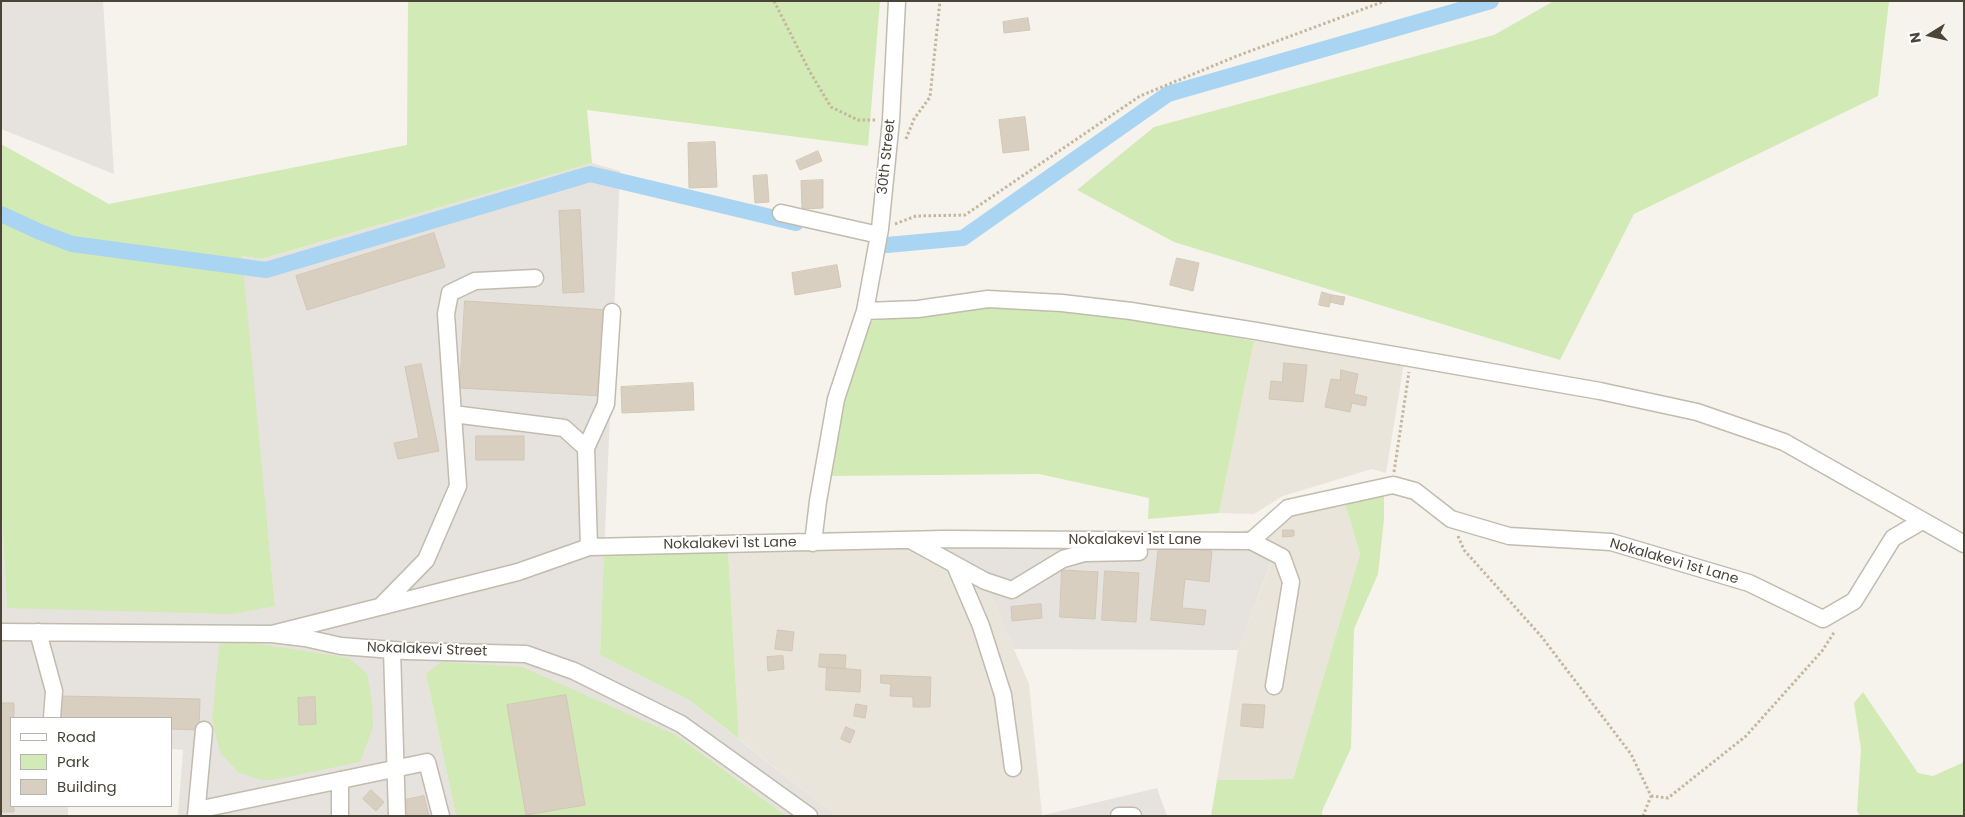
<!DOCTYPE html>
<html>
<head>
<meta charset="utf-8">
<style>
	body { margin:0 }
	#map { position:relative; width:1965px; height:817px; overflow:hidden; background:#f6f3ec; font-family:Poppins,sans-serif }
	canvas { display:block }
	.frame { position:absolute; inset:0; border:2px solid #4b4439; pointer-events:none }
	.legend { position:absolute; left:10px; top:717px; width:162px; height:90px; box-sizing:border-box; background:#fff; border:1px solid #b7b4b0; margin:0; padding:6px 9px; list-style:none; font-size:15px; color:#4b4439 }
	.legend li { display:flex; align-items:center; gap:10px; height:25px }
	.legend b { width:25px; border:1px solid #b7b4b0 }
	.north { position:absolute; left:1905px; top:10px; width:50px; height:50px; -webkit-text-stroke:4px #fff; paint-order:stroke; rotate:260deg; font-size:14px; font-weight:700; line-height:20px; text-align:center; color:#4b4439 }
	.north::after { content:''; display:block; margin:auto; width:18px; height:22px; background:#4b4439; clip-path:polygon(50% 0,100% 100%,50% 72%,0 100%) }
</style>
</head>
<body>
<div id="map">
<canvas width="1965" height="817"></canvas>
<div class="frame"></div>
<ul class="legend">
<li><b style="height:6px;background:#fff"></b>Road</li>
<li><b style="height:14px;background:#d2eab5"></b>Park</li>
<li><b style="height:14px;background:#d8cfc1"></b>Building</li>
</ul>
<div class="north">N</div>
</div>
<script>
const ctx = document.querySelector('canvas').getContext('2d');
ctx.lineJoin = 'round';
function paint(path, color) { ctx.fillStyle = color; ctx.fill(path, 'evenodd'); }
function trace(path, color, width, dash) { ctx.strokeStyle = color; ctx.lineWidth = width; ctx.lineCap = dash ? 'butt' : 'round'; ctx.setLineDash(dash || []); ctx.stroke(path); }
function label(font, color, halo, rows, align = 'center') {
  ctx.font = font + ' Poppins,sans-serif'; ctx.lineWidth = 4; ctx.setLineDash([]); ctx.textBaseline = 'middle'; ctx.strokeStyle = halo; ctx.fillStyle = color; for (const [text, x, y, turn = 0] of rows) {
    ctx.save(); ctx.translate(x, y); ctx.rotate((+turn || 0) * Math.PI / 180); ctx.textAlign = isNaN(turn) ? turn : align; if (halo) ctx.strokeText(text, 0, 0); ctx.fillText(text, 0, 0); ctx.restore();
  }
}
const residential = new Path2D(`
	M 1254,341 L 1404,363 L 1386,473 L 1372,469 L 1283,496 L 1254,514 L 1219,513 Z
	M 1345,503 L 1360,554 L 1293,779 L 1217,780 L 1238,650 L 1273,557 L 1240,531 L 1263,528 L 1293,510 Z
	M 903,548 L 988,589 L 1029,684 L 1042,815 L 836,816 L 739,739 L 728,550 Z`);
const industrial = new Path2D(`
	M 1,1 L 103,1 L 114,174 L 1,129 Z
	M 592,163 L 620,171 L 600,655 L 689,700 L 836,816 L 786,816 L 678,736 L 426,674 L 456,816 L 178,816 L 183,750 L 171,749 L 171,718 L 11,718 L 11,806 L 68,806 L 68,816 L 1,816 L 1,497 L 7,608 L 275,606 L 241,256 L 263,259 Z
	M 1240,531 L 1273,556 L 1238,650 L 1014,649 L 988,589 L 903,548 L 953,539 Z
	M 1157,788 L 1167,816 L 1040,816 Z`);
const green = new Path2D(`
	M 408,1 L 880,1 L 868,146 L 587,110 L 592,163 L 262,259 L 242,256 L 275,606 L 232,614 L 7,608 L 1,497 L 1,144 L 109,204 L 407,145 Z
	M 1554,1 L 1889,1 L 1878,96 L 1634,214 L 1560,360 L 1174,242 L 1077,190 L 1154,127 L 1494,35 Z
	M 993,306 L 1131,318 L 1254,341 L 1219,513 L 1148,519 L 1149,498 L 1039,474 L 827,476 L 839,395 L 870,321 Z
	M 1384,491 L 1384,519 L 1378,574 L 1354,629 L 1351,748 L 1322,811 L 1322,816 L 1211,816 L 1217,780 L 1293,779 L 1360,554 L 1345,503 Z
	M 728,550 L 739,739 L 689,700 L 600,655 L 604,553 Z
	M 220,638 L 349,658 L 367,674 L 372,702 L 373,727 L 360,762 L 273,780 L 261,780 L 238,772 L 220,752 L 212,720 Z
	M 441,662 L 522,667 L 678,736 L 786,816 L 456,816 L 426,674 Z
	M 1863,692 L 1918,773 L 1933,776 L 1962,763 L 1964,760 L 1964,816 L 1860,816 L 1857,811 L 1861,749 L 1854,703 Z`);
const canal = new Path2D(`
	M 1,214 L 40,232 L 72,244 L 266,270 L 590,174 L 796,223
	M 887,245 L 963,238 L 1168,94 L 1491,1`);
const building = new Path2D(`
	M 1028,18 L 1030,30 L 1004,33 L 1003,22 Z
	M 1025,117 L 1029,150 L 1003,153 L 999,120 Z
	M 715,142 L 717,187 L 689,188 L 688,143 Z
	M 818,151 L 822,161 L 800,170 L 796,161 Z
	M 767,175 L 769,202 L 755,203 L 753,176 Z
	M 823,180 L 823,208 L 802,209 L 801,181 Z
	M 580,210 L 584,292 L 563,293 L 559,211 Z
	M 434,233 L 445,267 L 307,310 L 296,276 Z
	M 1177,258 L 1199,263 L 1193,291 L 1170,285 Z
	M 837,265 L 841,287 L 795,295 L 792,273 Z
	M 1322,292 L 1332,295 L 1329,307 L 1319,305 Z
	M 1332,295 L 1345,297 L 1343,305 L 1330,302 Z
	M 465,301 L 608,310 L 603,396 L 460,388 Z
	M 1284,363 L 1307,365 L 1303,402 L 1269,399 L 1271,381 L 1282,382 Z
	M 421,364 L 439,451 L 398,459 L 394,443 L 419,438 L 405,367 Z
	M 1341,370 L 1358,374 L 1354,394 L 1367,397 L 1365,406 L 1352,403 L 1350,412 L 1325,407 L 1331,379 L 1340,380 Z
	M 693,383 L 694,410 L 622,413 L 621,387 Z
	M 476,436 L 524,436 L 524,460 L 476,460 Z
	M 1283,530 L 1294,530 L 1294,536 L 1283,537 Z
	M 1159,545 L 1212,551 L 1209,582 L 1185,579 L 1182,608 L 1206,610 L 1204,625 L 1151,620 Z
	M 1062,570 L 1098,572 L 1095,619 L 1060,617 Z
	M 1105,571 L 1139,573 L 1136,622 L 1102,620 Z
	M 1041,604 L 1042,618 L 1012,621 L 1011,607 Z
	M 778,630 L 794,632 L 792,651 L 775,649 Z
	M 820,654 L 846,655 L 845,669 L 819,667 Z
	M 783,656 L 784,669 L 768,671 L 767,657 Z
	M 827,667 L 861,670 L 860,692 L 826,690 Z
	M 881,675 L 931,677 L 930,707 L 913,707 L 913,697 L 890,696 L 891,684 L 881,683 Z
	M 566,695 L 585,805 L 526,815 L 507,705 Z
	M 62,696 L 200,699 L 199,730 L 171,729 L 171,718 L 61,718 Z
	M 315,697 L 316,724 L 299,725 L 298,698 Z
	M 1,703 L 14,703 L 14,718 L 11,718 L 11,806 L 14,806 L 14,812 L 1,812 Z
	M 856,704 L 867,706 L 865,718 L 854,716 Z
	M 1243,704 L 1265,705 L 1263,728 L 1241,726 Z
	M 846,727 L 855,731 L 850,743 L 841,739 Z
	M 371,790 L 384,802 L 376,811 L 363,799 Z
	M 424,796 L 429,816 L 403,816 L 400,801 Z`);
const path = new Path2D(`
	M 774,1 L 810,72 L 831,107 L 858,120 L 877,120
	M 906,139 L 914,119 L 930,97 L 940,1
	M 895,224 L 916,216 L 965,215 L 1140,96 L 1237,56 L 1385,1
	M 1394,472 L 1409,372
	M 1458,536 L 1464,550 L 1541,636 L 1631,754 L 1651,796 L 1643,816
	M 1651,796 L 1668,798 L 1746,736 L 1822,651 L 1835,631`);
const minor = new Path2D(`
	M 781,213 L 879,235
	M 865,311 L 918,309 L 988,299 L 1062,303 L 1131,311 L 1256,331 L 1600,391 L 1697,412 L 1784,442 L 1964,544
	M 453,414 L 564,428 L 586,448 L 589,547
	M 586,448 L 606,404 L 612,312
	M 912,541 L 985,581 L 1012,590 L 1063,559 L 1084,553 L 1139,552
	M 1251,541 L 1282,557 L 1291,582 L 1274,686
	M 813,543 L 818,501 L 836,399 L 865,311 L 880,229 L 891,120 L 897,1
	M 955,565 L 981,626 L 1003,695 L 1013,768
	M 382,605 L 426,560 L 458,486 L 446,314 L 450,293 L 475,281 L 535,278
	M 1,632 L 272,634 L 305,638 L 341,646 L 406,651 L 526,654 L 574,671 L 681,724 L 809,816
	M 38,632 L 54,691 L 52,718
	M 272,634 L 518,572 L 589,547 L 943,539 L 1251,541 L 1288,508 L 1393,485 L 1415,491 L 1451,519 L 1509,536 L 1611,542 L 1749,583 L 1823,619 L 1854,601 L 1893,538 L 1922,521
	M 392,650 L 397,816
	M 340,780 L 340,816
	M 197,810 L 427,762 L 441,816
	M 196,816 L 204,730
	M 1119,816 L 1133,816`);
const streetNames = [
	["30th Street",887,157,-84],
	["Nokalakevi 1st Lane",1135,540],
	["Nokalakevi 1st Lane",730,544,-1],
	["Nokalakevi 1st Lane",1674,562,16],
	["Nokalakevi Street",427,650,2]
];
paint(residential, '#eae5da');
paint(industrial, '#e6e2dd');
paint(green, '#d2eab5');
trace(canal, '#a9d4f2', 16);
paint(building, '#d8cfc1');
trace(building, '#d3c7b4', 1);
trace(minor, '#c2bbae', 19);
trace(path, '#c4b79f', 3, [2.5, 2.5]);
trace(minor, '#fff', 16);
label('14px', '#4b4439', '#fff', streetNames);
</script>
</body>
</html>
